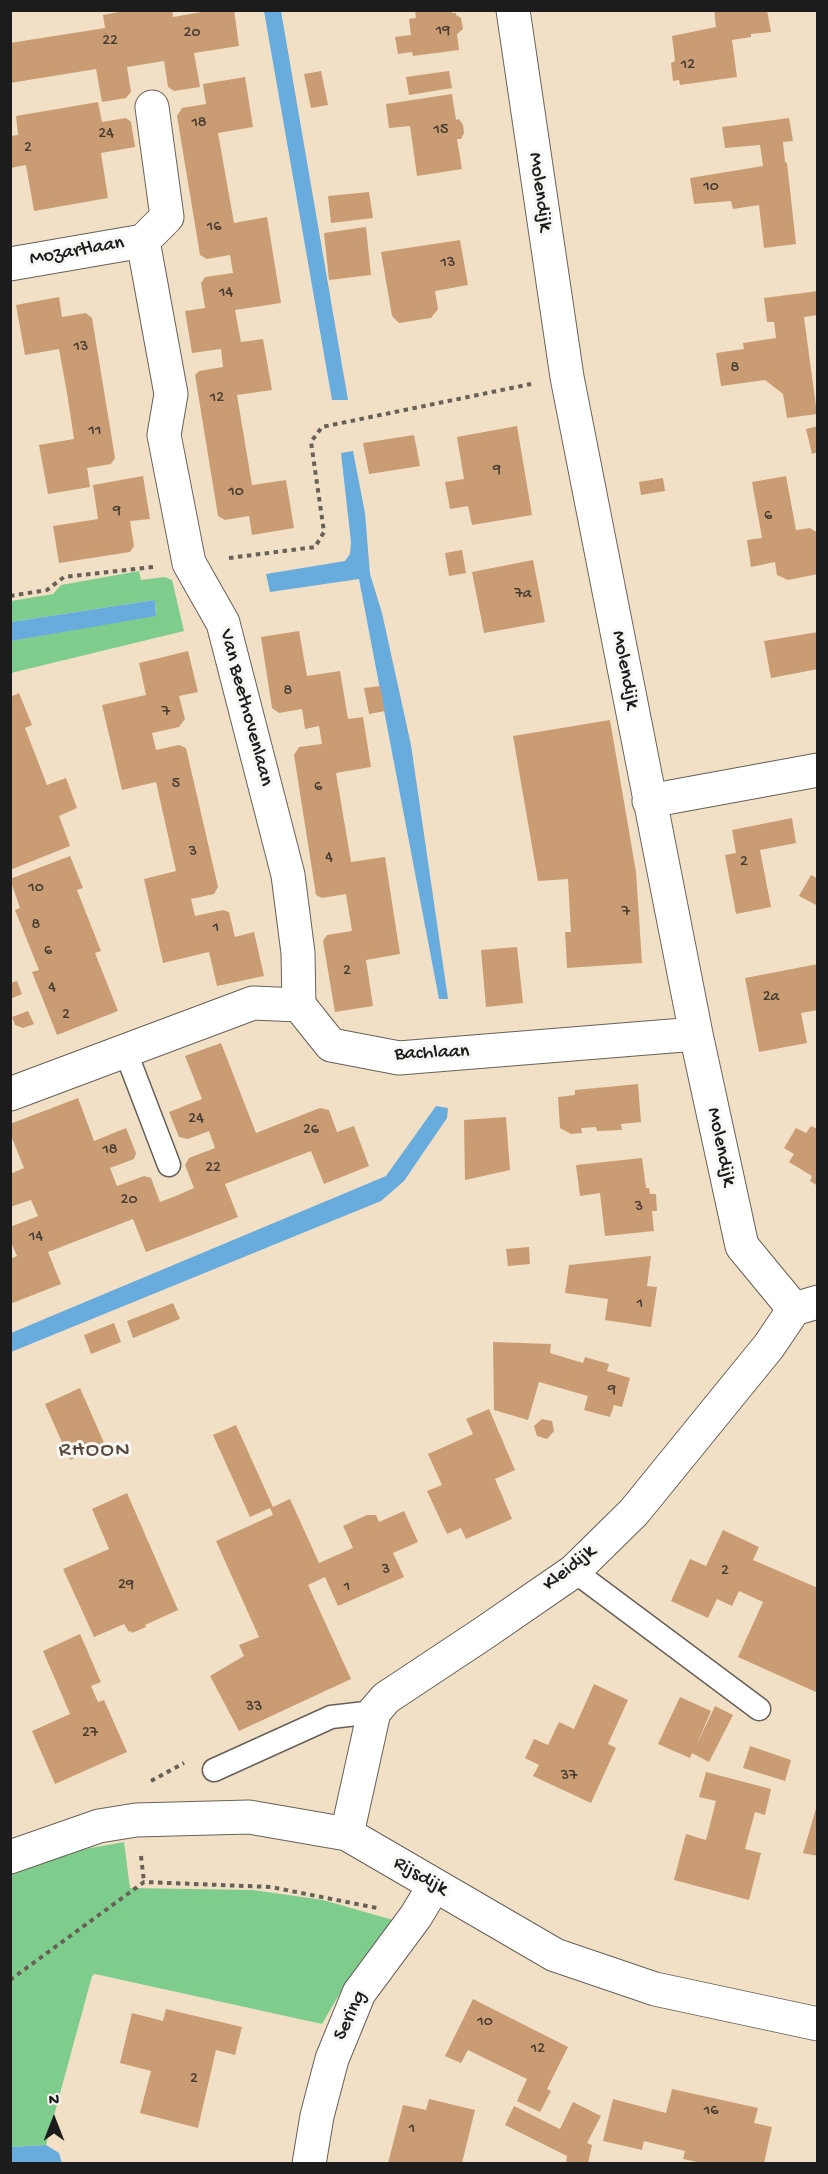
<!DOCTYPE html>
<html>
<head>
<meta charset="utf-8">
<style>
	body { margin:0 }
	#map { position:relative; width:828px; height:2174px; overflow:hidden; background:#f2e0c6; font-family:"Gochi Hand",sans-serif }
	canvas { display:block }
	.frame { position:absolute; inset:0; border:12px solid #1c1c1c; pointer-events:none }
	.north { position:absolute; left:24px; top:2090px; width:60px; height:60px; -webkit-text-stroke:4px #f6f6f2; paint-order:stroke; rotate:0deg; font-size:16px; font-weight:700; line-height:24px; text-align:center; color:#1c1c1c }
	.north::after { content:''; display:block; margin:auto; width:21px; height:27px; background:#1c1c1c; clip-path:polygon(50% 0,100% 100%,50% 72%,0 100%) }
</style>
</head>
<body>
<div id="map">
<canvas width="828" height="2174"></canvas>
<div class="frame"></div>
<div class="north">N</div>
</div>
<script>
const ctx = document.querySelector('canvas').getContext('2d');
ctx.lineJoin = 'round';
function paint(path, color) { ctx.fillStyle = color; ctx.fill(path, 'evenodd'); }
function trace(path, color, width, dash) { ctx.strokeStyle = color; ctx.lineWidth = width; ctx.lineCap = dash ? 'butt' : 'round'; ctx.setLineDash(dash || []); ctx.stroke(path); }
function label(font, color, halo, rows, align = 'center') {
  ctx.font = font + ' "Gochi Hand",sans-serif'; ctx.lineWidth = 6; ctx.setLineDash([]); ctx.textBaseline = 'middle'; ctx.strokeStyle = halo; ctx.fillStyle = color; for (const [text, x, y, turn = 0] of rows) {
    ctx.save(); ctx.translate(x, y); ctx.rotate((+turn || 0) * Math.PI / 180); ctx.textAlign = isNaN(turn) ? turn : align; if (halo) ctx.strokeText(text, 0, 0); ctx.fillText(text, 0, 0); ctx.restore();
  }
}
const green = new Path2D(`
	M 139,571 L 141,580 L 165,577 L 172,580 L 184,631 L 11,673 L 11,641 L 156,615 L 155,600 L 11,622 L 11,601 L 53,594 L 61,585 Z
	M 124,1842 L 130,1888 L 253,1890 L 323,1900 L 393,1920 L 343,1988 L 322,2024 L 95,1974 L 92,1976 L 46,2145 L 11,2147 L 11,1875 L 74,1851 Z`);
const water = new Path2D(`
	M 264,11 L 281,11 L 348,400 L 332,400 Z
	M 353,451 L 365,513 L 370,574 L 382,613 L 411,745 L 448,999 L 439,999 L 359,579 L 270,592 L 266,574 L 345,561 L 350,554 L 351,542 L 341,453 Z
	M 155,600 L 156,616 L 11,641 L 11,622 Z
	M 436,1106 L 448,1108 L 447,1118 L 404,1181 L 381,1201 L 11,1352 L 11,1333 L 386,1176 Z
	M 46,2145 L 59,2153 L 62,2163 L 11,2163 L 11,2147 Z`);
const building = new Path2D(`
	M 129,10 L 172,10 L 173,17 L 213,10 L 234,10 L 239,46 L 194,53 L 200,87 L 174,91 L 168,87 L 164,61 L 127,67 L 131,92 L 126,98 L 102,102 L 96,69 L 10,83 L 10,43 L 105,28 L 103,15 Z
	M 415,10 L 451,10 L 452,13 L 456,13 L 456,15 L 461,18 L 463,29 L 457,34 L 459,50 L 413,56 L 412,52 L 398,54 L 395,37 L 411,35 L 409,19 L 416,18 Z
	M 714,10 L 767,10 L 771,32 L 751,34 L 751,37 L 732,40 L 737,77 L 680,85 L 679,80 L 673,81 L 671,63 L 675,61 L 672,36 L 716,27 Z
	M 321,71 L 328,105 L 311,108 L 304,74 Z
	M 449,71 L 452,88 L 409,95 L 406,77 Z
	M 245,77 L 253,127 L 218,133 L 234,223 L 267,217 L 281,303 L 235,310 L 241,342 L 263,339 L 272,390 L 237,395 L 252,485 L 286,480 L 294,528 L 252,535 L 249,516 L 225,520 L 218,516 L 195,375 L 199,371 L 223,367 L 221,349 L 192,353 L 185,311 L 205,308 L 201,283 L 205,277 L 233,273 L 230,255 L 207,259 L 200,255 L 177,116 L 182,108 L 206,104 L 203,84 Z
	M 452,94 L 456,120 L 459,119 L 463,125 L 464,133 L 461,139 L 457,139 L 462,169 L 417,176 L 410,126 L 389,128 L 386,104 Z
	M 98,102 L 102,122 L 126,118 L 131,122 L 135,147 L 101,153 L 108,198 L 34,211 L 26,165 L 10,168 L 10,136 L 18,135 L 16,116 Z
	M 789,118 L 793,141 L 783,142 L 785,162 L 787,163 L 796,244 L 764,248 L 759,205 L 733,209 L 731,201 L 694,204 L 690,178 L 763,166 L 760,145 L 725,148 L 722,127 Z
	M 369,192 L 373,218 L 331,223 L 328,196 Z
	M 366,227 L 371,275 L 329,280 L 324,233 Z
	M 460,240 L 468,285 L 435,291 L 438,309 L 431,318 L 399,323 L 392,316 L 381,252 Z
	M 818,291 L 818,315 L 804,317 L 817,414 L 787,418 L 783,394 L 765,380 L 721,386 L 716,353 L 744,349 L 743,343 L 776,338 L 774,322 L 767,322 L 764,298 Z
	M 59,297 L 62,317 L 86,313 L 92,318 L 115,458 L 111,464 L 87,468 L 90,487 L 48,494 L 39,445 L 74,439 L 67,393 L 59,349 L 25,355 L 16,305 Z
	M 517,426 L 532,515 L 472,525 L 468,506 L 450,509 L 445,482 L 464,479 L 457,437 Z
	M 818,426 L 818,452 L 812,454 L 806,429 Z
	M 414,435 L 420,466 L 369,474 L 363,443 Z
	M 143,476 L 150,519 L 130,521 L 134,546 L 130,552 L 59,563 L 53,526 L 98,519 L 93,485 Z
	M 786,476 L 796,530 L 810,528 L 818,533 L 818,574 L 788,580 L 777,575 L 775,562 L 751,567 L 747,540 L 762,538 L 752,482 Z
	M 663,478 L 665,491 L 641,495 L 639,482 Z
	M 462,550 L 466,573 L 449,576 L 445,553 Z
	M 533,560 L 545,622 L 484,633 L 472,572 Z
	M 299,631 L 307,676 L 340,671 L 348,719 L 363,717 L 371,767 L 336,773 L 351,862 L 385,857 L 400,954 L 366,960 L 373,1006 L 335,1012 L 323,941 L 327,935 L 352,931 L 346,894 L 322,898 L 316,895 L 294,755 L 299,747 L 322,744 L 319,726 L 305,729 L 302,709 L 279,713 L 272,708 L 261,637 Z
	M 818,632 L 818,669 L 771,678 L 764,641 Z
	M 188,651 L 198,692 L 179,696 L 185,719 L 179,727 L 152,733 L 156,750 L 179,745 L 186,748 L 218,887 L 214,894 L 191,899 L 195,916 L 223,910 L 229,912 L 235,937 L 254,932 L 264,976 L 217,986 L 209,952 L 163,963 L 144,879 L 176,871 L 156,782 L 122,790 L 102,705 L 146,695 L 139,663 Z
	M 380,686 L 385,711 L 369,714 L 364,688 Z
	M 19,693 L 32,725 L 25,728 L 47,785 L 66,778 L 77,808 L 59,816 L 70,846 L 10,870 L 10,697 Z
	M 610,720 L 636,872 L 642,963 L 567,968 L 565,932 L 571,932 L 568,879 L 538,881 L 513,736 Z
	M 792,818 L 796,843 L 760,850 L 771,907 L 736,914 L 725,855 L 736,853 L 732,830 Z
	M 70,856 L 83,888 L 77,890 L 101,951 L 95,953 L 118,1011 L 57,1035 L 32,972 L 39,970 L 15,910 L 20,908 L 10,879 Z
	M 811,875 L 818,879 L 818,906 L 799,896 Z
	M 517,947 L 523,1003 L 486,1007 L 481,950 Z
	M 818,964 L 818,1010 L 801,1013 L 807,1043 L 759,1052 L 745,978 Z
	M 17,981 L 22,994 L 10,999 L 10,983 Z
	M 28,1011 L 34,1024 L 23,1028 L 15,1025 L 12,1017 Z
	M 221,1043 L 256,1133 L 320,1108 L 329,1110 L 337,1132 L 354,1126 L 369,1166 L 324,1184 L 311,1151 L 225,1184 L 238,1217 L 192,1235 L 146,1252 L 133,1219 L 48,1252 L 61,1284 L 10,1304 L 10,1259 L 17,1256 L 10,1240 L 10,1227 L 38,1216 L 31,1200 L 10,1207 L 10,1174 L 24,1168 L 10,1133 L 10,1124 L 78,1098 L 94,1141 L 126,1128 L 136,1153 L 134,1159 L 110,1168 L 117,1186 L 144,1176 L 151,1178 L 160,1202 L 176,1196 L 194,1188 L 185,1165 L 189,1158 L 215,1148 L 209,1131 L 188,1139 L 179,1137 L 169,1112 L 202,1099 L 185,1056 Z
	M 638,1084 L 641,1122 L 621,1124 L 622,1130 L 597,1131 L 596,1127 L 581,1128 L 582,1133 L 571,1134 L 560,1128 L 558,1097 L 575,1095 L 575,1090 Z
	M 506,1117 L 510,1170 L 465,1180 L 464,1120 Z
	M 811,1126 L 818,1129 L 818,1186 L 810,1181 L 812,1176 L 789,1162 L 794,1154 L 784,1148 L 796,1128 L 806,1133 Z
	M 642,1158 L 646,1188 L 649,1188 L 650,1194 L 656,1194 L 657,1211 L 652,1211 L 654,1231 L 605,1236 L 600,1193 L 580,1196 L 576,1165 Z
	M 529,1247 L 530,1264 L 508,1266 L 506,1249 Z
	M 651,1256 L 647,1286 L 657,1287 L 651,1327 L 605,1320 L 608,1299 L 565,1293 L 569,1265 Z
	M 173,1303 L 180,1319 L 133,1338 L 127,1321 Z
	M 114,1323 L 121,1342 L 91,1354 L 84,1335 Z
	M 493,1342 L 551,1344 L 550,1353 L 583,1363 L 585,1357 L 609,1364 L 607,1371 L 630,1378 L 622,1407 L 614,1405 L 610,1417 L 584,1410 L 588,1396 L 539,1382 L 528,1420 L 494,1410 Z
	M 80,1388 L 105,1445 L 70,1460 L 45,1404 Z
	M 489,1409 L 515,1470 L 495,1479 L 512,1519 L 466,1539 L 461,1528 L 447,1534 L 427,1491 L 442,1485 L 428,1454 L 473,1434 L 466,1419 Z
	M 542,1419 L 552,1421 L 554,1431 L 547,1439 L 537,1436 L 534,1426 Z
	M 236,1425 L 273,1507 L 290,1499 L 319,1563 L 353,1548 L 343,1526 L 367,1515 L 376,1515 L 379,1522 L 404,1511 L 418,1542 L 393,1553 L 404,1577 L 338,1606 L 325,1577 L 308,1585 L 351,1679 L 239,1731 L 210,1676 L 244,1656 L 239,1645 L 259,1637 L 216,1541 L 273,1515 L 270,1508 L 250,1517 L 213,1435 Z
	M 127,1493 L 178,1610 L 145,1625 L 146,1627 L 132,1633 L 131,1631 L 129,1632 L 124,1624 L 94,1637 L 63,1569 L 109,1549 L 92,1509 Z
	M 723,1530 L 759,1547 L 753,1560 L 818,1588 L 818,1693 L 738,1657 L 763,1602 L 739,1591 L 732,1606 L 717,1599 L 708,1618 L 671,1601 L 690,1559 L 706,1566 Z
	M 80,1634 L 101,1682 L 91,1686 L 98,1702 L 104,1700 L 127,1752 L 55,1784 L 32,1731 L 70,1714 L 43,1651 Z
	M 594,1684 L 628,1700 L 608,1744 L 616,1748 L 591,1803 L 533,1776 L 539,1765 L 525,1758 L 534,1739 L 548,1745 L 559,1722 L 574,1729 Z
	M 680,1697 L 711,1711 L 696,1746 L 715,1706 L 733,1715 L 709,1762 L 692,1753 L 690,1758 L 658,1744 Z
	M 750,1746 L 791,1760 L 785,1781 L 743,1768 Z
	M 706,1772 L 771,1789 L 765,1815 L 755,1812 L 745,1849 L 761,1853 L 749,1900 L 674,1880 L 686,1834 L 706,1840 L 716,1801 L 699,1797 Z
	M 817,1805 L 818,1805 L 818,1856 L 803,1853 Z
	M 473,1999 L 568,2047 L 547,2089 L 551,2091 L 540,2112 L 517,2101 L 527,2079 L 468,2050 L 461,2063 L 445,2056 Z
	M 166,2009 L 242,2027 L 235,2055 L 216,2050 L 198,2128 L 140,2113 L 151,2071 L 120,2063 L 132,2013 L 163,2021 Z
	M 672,2089 L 758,2108 L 754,2123 L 772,2127 L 764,2163 L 702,2163 L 683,2159 L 685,2151 L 644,2141 L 642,2150 L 603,2141 L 613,2099 L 666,2113 Z
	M 429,2099 L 475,2110 L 462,2163 L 388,2163 L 403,2105 L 426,2110 Z
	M 573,2102 L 601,2116 L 587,2143 L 592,2145 L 588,2163 L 566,2163 L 567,2156 L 505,2125 L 514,2106 L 560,2129 Z`);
const path = new Path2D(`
	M 229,558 L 315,547 L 324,532 L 311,442 L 322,427 L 531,384
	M 10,596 L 47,590 L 64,577 L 153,567
	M 151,1781 L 184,1763
	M 141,1856 L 144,1882
	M 10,1980 L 144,1882 L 271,1887 L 377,1908`);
const service = new Path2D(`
	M 125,1050 L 169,1165
	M 574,1571 L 759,1709
	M 214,1770 L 331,1717 L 374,1712`);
const minor = new Path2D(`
	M 513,10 L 567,377 L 696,1034 L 742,1246 L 794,1309
	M 143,241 L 171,394 L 164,435 L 189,563 L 223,623 L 288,875 L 298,953 L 299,1005
	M 143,241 L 167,217 L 152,107
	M 10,264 L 143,241
	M 649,801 L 818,770
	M 10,1094 L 253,1003 L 299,1005 L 331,1045 L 399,1058 L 696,1034
	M 347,1834 L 374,1712 L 386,1698 L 484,1633 L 574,1571 L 634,1512 L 769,1346 L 794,1309 L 818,1302
	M 309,2164 L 317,2116 L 332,2059 L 359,1993 L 416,1916 L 434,1886`);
const tertiary = new Path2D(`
	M 10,1857 L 99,1826 L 136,1820 L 249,1817 L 347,1834 L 555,1955 L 655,1989 L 818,2024`);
const numberNames = [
	["19",443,32],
	["20",192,34],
	["22",110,42],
	["12",688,66],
	["18",199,124],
	["15",441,131],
	["24",106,135],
	["2",28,149],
	["10",711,188],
	["16",214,228],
	["13",448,264],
	["14",226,294],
	["13",81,348],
	["8",735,369],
	["12",217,399],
	["11",95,432],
	["9",497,471],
	["10",236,493],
	["9",117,512],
	["6",768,517],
	["7a",523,595],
	["8",288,692],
	["7",166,713],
	["5",176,785],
	["6",318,788],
	["3",193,853],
	["4",329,859],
	["2",744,863],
	["10",36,889],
	["7",626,913],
	["8",36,926],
	["1",216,929],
	["6",48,952],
	["2",347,972],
	["4",52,989],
	["2a",771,998],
	["2",66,1016],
	["24",196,1120],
	["26",311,1131],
	["18",110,1151],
	["22",213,1169],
	["20",129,1201],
	["3",639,1208],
	["14",36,1238],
	["1",640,1305],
	["9",612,1391],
	["3",386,1571],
	["2",725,1572],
	["29",126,1586],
	["1",347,1588],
	["33",254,1708],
	["27",90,1734],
	["37",569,1777],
	["10",485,2023],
	["12",538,2050],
	["2",194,2080],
	["16",711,2112],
	["1",412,2130]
];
const streetNames = [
	["Molendijk",539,192,82],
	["Mozartlaan",77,252,-10],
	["Molendijk",624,670,79],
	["Van Beethovenlaan",245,708,75],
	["Bachlaan",432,1054,-2],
	["Molendijk",720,1147,78],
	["Kleidijk",570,1569,-39],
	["Rijsdijk",420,1877,30],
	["Sering",351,2016,-65]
];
const quarterNames = [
	["RHOON",95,1452]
];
paint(green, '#7fcd8d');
paint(water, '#68abdd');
paint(building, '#c99c74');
trace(service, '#676158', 25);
trace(minor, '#676158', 35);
trace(tertiary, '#676158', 35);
trace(path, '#676158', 4, [4.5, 4.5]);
trace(service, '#fff', 22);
trace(minor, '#fff', 33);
trace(tertiary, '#fff', 33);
label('16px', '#473c32', null, numberNames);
label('20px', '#1c1c1c', '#f6f6f2', streetNames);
ctx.letterSpacing = '1.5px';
label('22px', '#59493b', '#f6f6f2', quarterNames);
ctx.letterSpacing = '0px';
</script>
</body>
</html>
